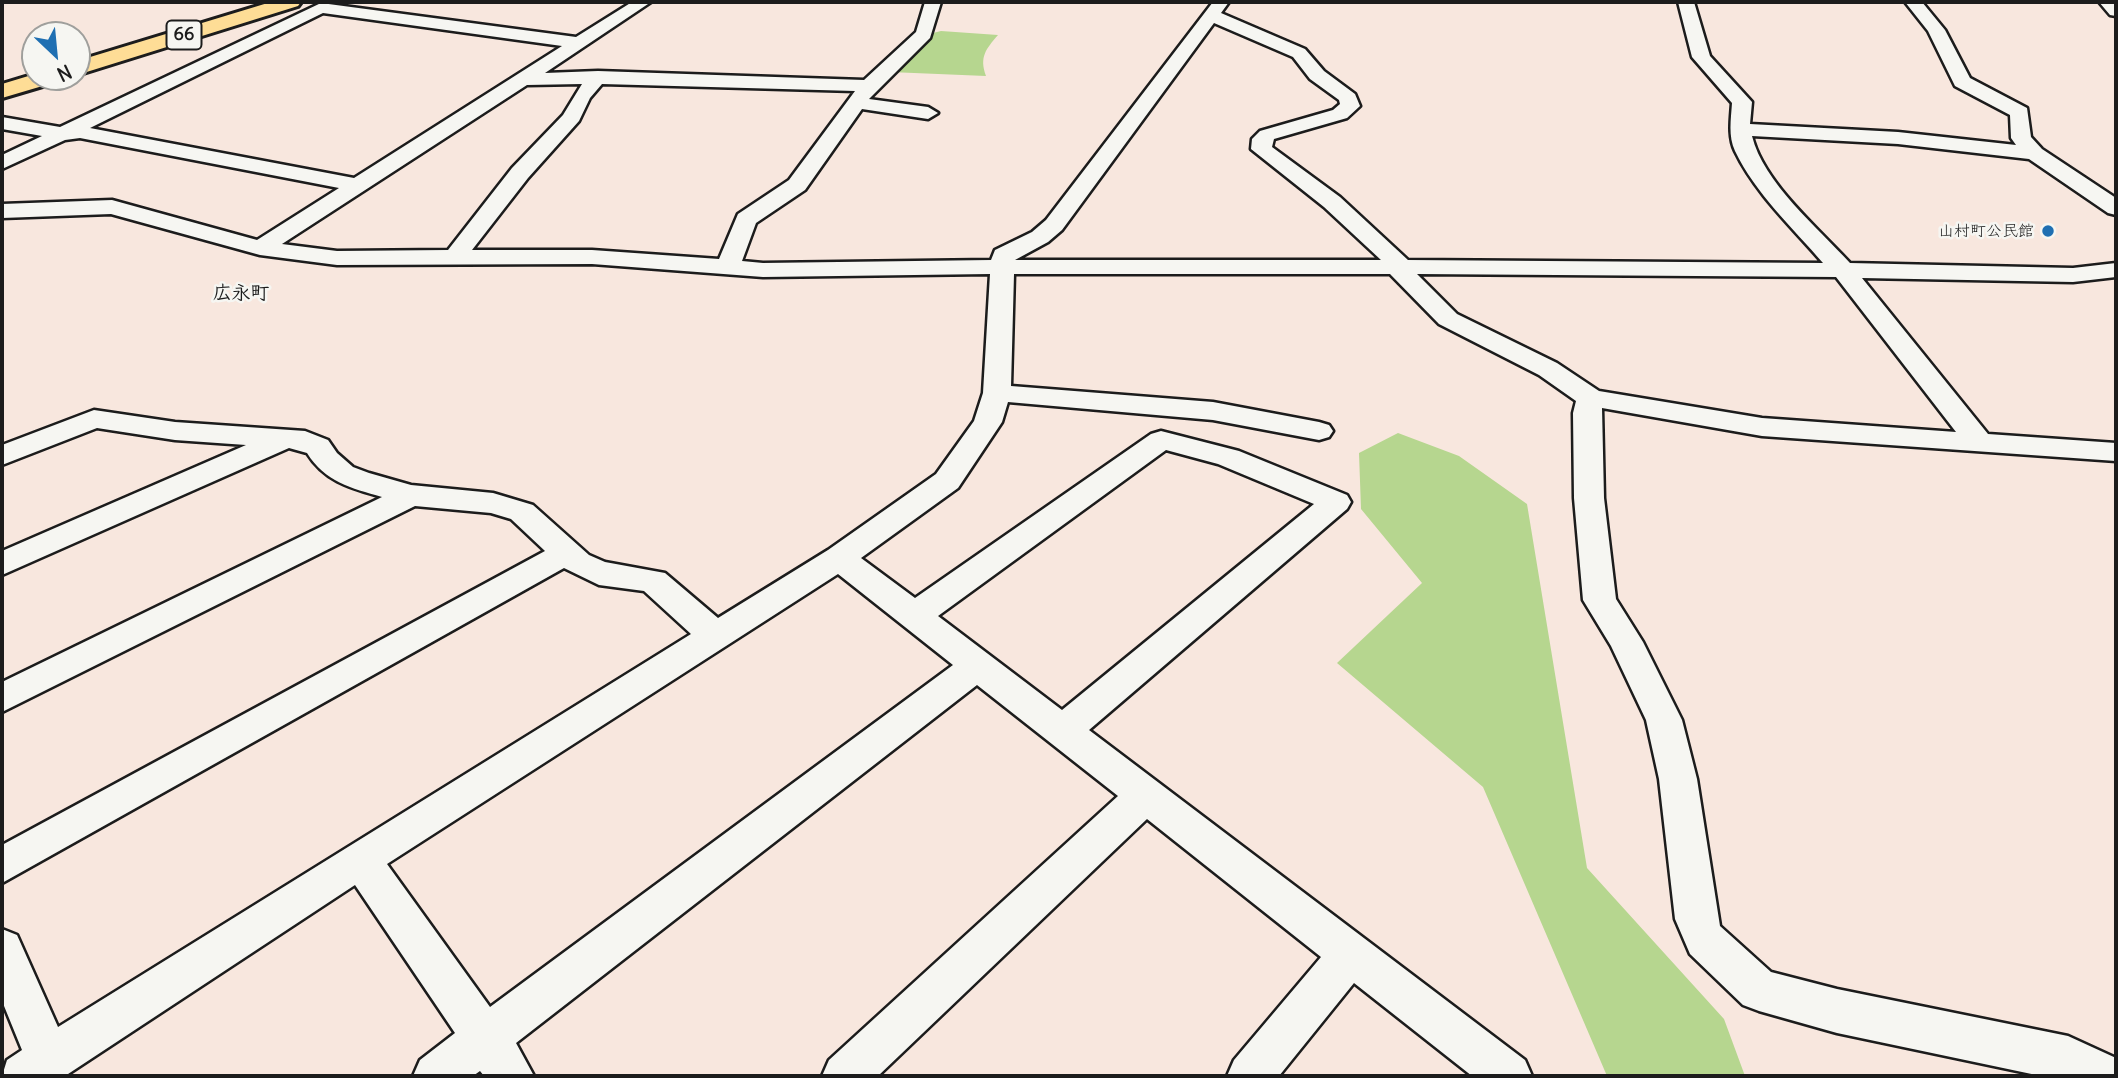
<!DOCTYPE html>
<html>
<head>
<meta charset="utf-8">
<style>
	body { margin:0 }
	#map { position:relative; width:2118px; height:1078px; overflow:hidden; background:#f8e7de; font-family:Delius,sans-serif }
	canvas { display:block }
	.frame { position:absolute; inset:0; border:4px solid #1c1c1c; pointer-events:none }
	.north { position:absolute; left:21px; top:21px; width:70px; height:70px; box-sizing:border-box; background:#f6f6f2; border:2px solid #9f9f9c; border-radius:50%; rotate:154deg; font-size:19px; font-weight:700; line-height:28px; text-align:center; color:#1c1c1c }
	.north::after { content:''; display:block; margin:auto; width:24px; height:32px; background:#1f6fb2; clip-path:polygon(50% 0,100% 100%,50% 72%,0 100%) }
</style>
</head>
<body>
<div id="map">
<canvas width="2118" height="1078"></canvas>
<div class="frame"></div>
<div class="north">N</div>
</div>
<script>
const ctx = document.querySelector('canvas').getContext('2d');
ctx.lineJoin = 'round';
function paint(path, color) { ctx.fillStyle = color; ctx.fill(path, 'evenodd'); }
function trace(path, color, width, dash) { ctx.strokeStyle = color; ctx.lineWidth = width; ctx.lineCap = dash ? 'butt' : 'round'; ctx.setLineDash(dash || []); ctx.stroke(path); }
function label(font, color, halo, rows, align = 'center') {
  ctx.font = font + ' Delius,"Klee One",sans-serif'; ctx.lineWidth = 5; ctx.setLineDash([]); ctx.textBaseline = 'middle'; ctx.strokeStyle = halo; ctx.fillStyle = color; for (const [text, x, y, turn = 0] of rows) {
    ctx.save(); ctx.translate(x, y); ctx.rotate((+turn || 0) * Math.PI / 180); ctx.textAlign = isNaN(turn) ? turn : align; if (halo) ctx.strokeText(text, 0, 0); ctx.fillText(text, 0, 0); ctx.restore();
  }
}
const green = new Path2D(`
	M 941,31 L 998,35 C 986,49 979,57 986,76 L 890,72 L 933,33 Z
	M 1398,433 L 1459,456 L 1527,504 L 1587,868 L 1724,1019 L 1745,1076 L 1607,1076 L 1483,787 L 1337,663 L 1422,583 L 1361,509 L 1359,453 Z`);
const minor = new Path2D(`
	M 632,2 L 651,2 L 545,73 L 598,71 L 864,80 L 916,32 L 925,2 L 941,2 L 930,38 L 869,99 L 928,107 L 938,113 L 928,119 L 862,109 L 805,190 L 756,223 L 742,261 L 763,263 L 991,260 L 995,250 L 1032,232 L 1046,220 L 1213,2 L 1229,2 L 1221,13 L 1305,49 L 1324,71 L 1355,94 L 1360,106 L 1347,118 L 1274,139 L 1272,147 L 1340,197 L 1408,260 L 1823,263 C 1793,228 1755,193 1735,151 C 1728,136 1731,119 1732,103 L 1692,57 L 1678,2 L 1694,2 L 1710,56 L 1752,102 L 1750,124 L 1898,132 L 2016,145 L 2011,138 L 2010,115 L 1955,86 L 1928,31 L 1905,2 L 1922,2 L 1945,30 L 1970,78 L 2027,108 L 2031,137 L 2042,149 L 2116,198 L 2116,215 L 2108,213 L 2029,159 L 1898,144 L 1752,136 C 1763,182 1818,228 1850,263 L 2073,268 L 2116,263 L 2116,277 L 2073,282 L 1862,278 L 1988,434 L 2116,443 L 2116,461 L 1762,436 L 1602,408 L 1604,498 L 1616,599 L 1643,642 L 1682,720 L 1697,779 L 1720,926 L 1771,972 L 1837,989 L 2068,1036 L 2116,1058 L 2116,1076 L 2041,1076 L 1837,1033 L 1759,1011 L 1743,1005 L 1690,954 L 1675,919 L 1659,779 L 1646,720 L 1611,646 L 1583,600 L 1574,498 L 1573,413 L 1576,401 L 1539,375 L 1439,324 L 1390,274 L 1014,274 L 1011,386 L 1213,402 L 1319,422 L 1329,425 L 1333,431 L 1329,437 L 1319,440 L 1213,420 L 1008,402 L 1002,422 L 958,488 L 861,558 L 915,598 L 1151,434 L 1161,431 L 1239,451 L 1347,495 L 1351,502 L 1347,509 L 1089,730 L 1525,1060 L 1532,1076 L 1472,1076 L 1354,983 L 1279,1076 L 1227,1076 L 1234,1060 L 1321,957 L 1147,819 L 878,1076 L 822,1076 L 829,1060 L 1118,796 L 977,685 L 516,1043 L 534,1076 L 484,1076 L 480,1071 L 473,1076 L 413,1076 L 420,1060 L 455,1033 L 355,885 L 65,1076 L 2,1076 L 7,1060 L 22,1050 L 2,1001 L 2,929 L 17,935 L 58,1027 L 691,634 L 644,591 L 599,585 L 564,568 L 2,883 L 2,845 L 545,551 L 511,519 L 491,513 L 415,506 L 2,712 L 2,682 L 382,497 C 351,488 325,482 307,453 L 289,448 L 2,575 L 2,551 L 246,445 L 175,440 L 97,428 L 2,465 L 2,445 L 94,410 L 175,422 L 305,431 L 328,440 L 337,453 L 353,467 L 369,473 L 411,485 L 493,493 L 533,505 L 589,555 L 605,562 L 665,573 L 718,618 L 828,550 L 936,474 L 974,421 L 983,393 L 990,274 L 763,277 L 592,264 L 337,265 L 260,255 L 111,214 L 2,218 L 2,204 L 112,200 L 257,240 L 339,188 L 80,138 L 65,140 L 2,169 L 2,155 L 42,136 L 2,129 L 2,117 L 60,127 L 321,3 L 576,37 ZM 323,13 L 562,46 L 354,178 L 90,128 ZM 1214,23 L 1293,57 L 1310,79 L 1339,100 L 1340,104 L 1333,110 L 1260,131 L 1252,139 L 1251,149 L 1324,207 L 1381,260 L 1015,260 L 1048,242 L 1062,230 ZM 582,84 L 563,115 L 512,168 L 448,250 L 337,251 L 282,244 L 527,85 ZM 602,84 L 855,91 L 789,180 L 738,214 L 719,259 L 592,250 L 472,250 L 528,178 L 579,121 L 590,98 ZM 1417,274 L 1836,277 L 1956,432 L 1762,418 L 1599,391 L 1557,363 L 1457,314 ZM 1166,450 L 1218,464 L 1314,504 L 1062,710 L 938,616 ZM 838,574 L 953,665 L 490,1007 L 387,864 Z
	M 2099,2 L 2116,2 L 2116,16 L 2110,15 Z`);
const primary = new Path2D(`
	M 271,2 L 301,2 L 298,6 L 77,75 L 77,61 Z
	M 35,74 L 35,77 L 59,77 L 56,82 L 2,98 L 2,84 Z`);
const markers = [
	[2048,231,7,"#1f6fb2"]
];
const farPoinames = [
	["山村町公民館",2034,231]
];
const shields = [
	[184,35,35]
];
const shieldNames = [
	["66",184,35]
];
const farQuarternames = [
	["広永町",241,294]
];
paint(green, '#b6d68f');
trace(minor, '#1c1c1c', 5);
trace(primary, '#1c1c1c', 6);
paint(minor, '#f6f6f2');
paint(primary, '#fedd96');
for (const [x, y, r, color] of markers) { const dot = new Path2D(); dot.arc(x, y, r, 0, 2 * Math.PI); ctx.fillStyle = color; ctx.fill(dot); trace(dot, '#f6f6f2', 2.5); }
label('16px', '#1c1c1c', '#f6f6f2', farPoinames, 'right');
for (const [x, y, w] of shields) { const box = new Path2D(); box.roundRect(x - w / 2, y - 14.5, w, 29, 5); ctx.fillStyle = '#f6f6f2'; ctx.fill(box); trace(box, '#1c1c1c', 2); }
label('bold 18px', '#1c1c1c', null, shieldNames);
label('bold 19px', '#1c1c1c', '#f6f6f2', farQuarternames);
</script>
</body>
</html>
